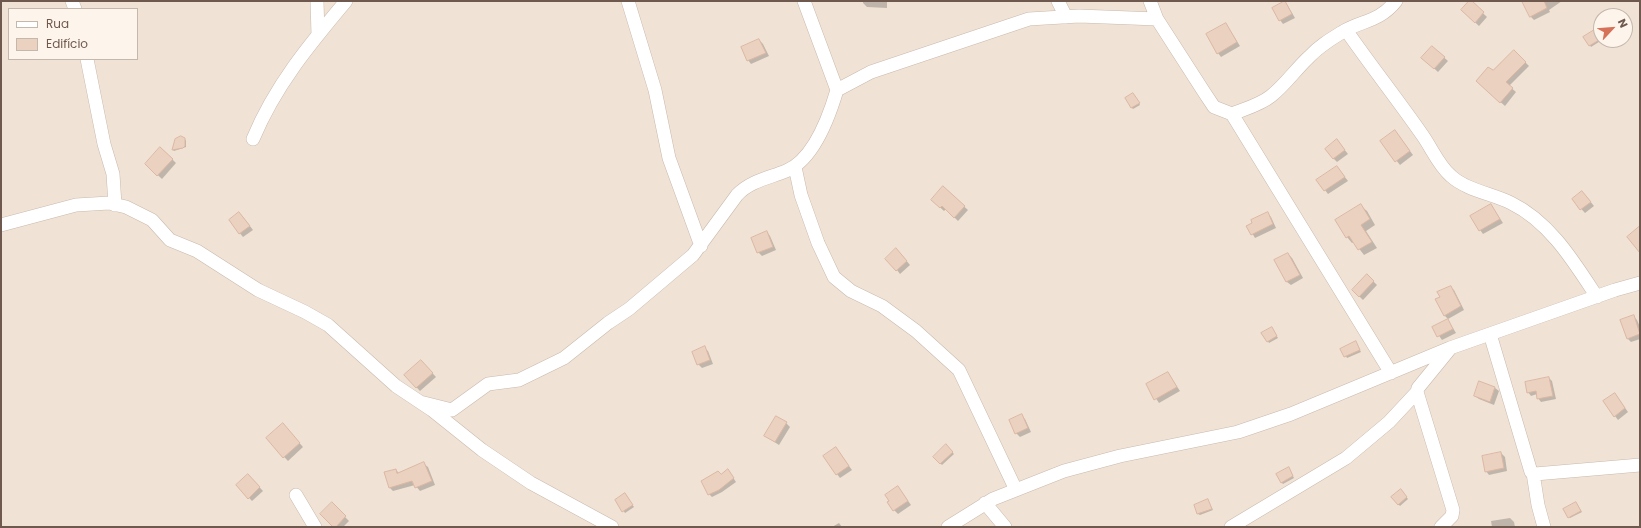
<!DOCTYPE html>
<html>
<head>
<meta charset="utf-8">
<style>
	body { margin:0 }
	#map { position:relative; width:1641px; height:528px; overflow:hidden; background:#f9f1e6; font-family:Poppins,sans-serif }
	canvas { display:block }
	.frame { position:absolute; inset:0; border:2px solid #6f594e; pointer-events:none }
	.legend { position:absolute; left:8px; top:8px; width:130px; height:52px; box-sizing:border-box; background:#fdf5eb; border:1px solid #c4b7ac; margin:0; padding:5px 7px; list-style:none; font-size:12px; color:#6f594e }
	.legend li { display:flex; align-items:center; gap:8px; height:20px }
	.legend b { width:20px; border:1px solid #c4b7ac }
	.north { position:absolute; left:1593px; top:8px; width:40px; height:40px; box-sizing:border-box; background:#fdf5eb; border:1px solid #c4b7ac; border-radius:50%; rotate:64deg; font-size:11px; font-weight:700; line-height:16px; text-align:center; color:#6f594e }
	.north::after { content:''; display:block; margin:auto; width:14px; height:18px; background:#d57259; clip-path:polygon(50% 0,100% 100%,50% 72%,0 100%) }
</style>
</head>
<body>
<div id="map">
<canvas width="1641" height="528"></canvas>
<div class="frame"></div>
<ul class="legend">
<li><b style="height:5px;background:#fff"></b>Rua</li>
<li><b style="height:11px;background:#ebd1c0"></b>Edifício</li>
</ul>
<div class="north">N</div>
</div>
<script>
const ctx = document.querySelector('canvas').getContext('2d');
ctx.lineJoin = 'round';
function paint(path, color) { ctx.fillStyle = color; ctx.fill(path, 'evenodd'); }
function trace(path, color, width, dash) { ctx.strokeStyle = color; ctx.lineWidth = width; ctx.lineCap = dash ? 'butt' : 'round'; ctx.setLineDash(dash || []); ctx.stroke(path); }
const residential = new Path2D(`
	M 1,1 L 630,1 L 631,2 L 638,1 L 1640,1 L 1640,527 L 1,527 ZM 9,9 L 137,9 L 137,59 L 9,59 ZM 1601,16 L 1625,16 L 1625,40 L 1601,40 Z`);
const shadow = new Path2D(`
	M 863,1 L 887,1 L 887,8 L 867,7 L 863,3 Z
	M 1470,1 L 1487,17 L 1479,26 L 1466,14 Z
	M 1523,1 L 1562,1 L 1549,10 L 1550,12 L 1534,20 L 1530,16 Z
	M 1285,2 L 1288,6 L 1295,18 L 1283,24 L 1280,20 Z
	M 1226,24 L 1240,46 L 1221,57 L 1218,53 Z
	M 1597,32 L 1602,40 L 1591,47 L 1585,37 Z
	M 759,40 L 763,44 L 769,56 L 751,64 L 748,60 Z
	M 1432,47 L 1448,61 L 1438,72 L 1423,58 Z
	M 1514,51 L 1529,66 L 1509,86 L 1516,92 L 1505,106 L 1481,85 Z
	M 1133,94 L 1140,105 L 1133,109 L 1132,108 Z
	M 1398,135 L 1413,155 L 1400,165 L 1381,141 Z
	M 185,139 L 186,141 L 186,147 L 174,151 L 173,150 Z
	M 1340,144 L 1348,154 L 1337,162 L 1333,158 Z
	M 161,148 L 176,163 L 162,179 L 146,164 Z
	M 1337,167 L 1348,181 L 1328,194 L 1325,190 Z
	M 943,188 L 968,210 L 958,221 L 946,209 L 944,211 L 932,200 Z
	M 1586,196 L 1594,206 L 1585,213 L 1573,200 Z
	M 1491,205 L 1503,223 L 1483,234 L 1471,217 Z
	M 1361,206 L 1367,211 L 1375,225 L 1366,231 L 1377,248 L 1364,255 L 1354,242 L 1352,243 L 1347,237 Z
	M 1267,213 L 1271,217 L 1276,228 L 1255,238 L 1248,226 Z
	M 243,217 L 253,230 L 243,237 L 230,221 Z
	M 767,232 L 770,236 L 776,250 L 762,256 L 758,252 Z
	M 900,253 L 910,265 L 900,274 L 897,270 Z
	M 1288,254 L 1292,258 L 1303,278 L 1291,285 L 1287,282 L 1276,260 Z
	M 1367,275 L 1377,285 L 1363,300 L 1353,290 Z
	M 1450,287 L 1454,290 L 1464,310 L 1448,319 L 1444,315 L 1441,298 Z
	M 1633,316 L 1637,320 L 1640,327 L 1640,339 L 1631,342 L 1627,338 Z
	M 1448,320 L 1456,333 L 1442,340 L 1433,327 Z
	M 1273,330 L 1278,338 L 1269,343 L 1263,333 Z
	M 1357,344 L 1361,352 L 1347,358 L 1342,349 Z
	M 704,348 L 708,351 L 713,364 L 702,368 L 698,364 Z
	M 421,361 L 436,377 L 420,391 L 405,375 Z
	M 1168,373 L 1180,391 L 1159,403 L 1147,385 Z
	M 1549,378 L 1552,381 L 1556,399 L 1541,402 L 1538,398 L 1537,394 L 1531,396 L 1528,392 Z
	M 1480,382 L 1495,388 L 1499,391 L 1494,405 L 1479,399 L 1475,396 Z
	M 1618,398 L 1628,412 L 1618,420 L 1615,416 Z
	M 1021,416 L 1025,419 L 1031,432 L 1020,437 L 1016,433 Z
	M 786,423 L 790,427 L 779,445 L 765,436 Z
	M 286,428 L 303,447 L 288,461 L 267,439 Z
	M 946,446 L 954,454 L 942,465 L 934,457 Z
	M 836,448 L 852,470 L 840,478 L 837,474 Z
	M 1501,453 L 1505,457 L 1507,471 L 1489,475 L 1486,471 Z
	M 424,464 L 428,467 L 435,485 L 420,491 L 415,485 L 393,491 L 390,488 L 396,470 L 399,473 Z
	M 1290,470 L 1294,478 L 1283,484 L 1281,482 Z
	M 730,473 L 736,482 L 722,492 L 712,497 L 709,494 L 721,475 Z
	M 248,475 L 263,491 L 252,501 L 237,485 Z
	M 1401,490 L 1408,499 L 1400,506 L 1392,497 Z
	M 901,491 L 911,505 L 898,514 L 894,510 Z
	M 626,496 L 634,507 L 625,513 L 616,500 Z
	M 1208,501 L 1213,510 L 1200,515 L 1198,514 Z
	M 1576,503 L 1582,512 L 1570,518 L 1569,517 Z
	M 332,504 L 349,521 L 343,527 L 334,527 Z
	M 1510,518 L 1514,522 L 1515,527 L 1492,527 L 1491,521 Z
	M 839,523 L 842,527 L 832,527 Z`);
const building = new Path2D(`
	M 1285,1 L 1292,14 L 1279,21 L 1272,8 Z
	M 1469,1 L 1472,1 L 1484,12 L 1475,23 L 1461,10 Z
	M 1522,1 L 1544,1 L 1547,8 L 1530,17 Z
	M 1226,23 L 1237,42 L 1217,54 L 1206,34 Z
	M 1596,29 L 1601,39 L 1589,46 L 1583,37 Z
	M 759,39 L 766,53 L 747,61 L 741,47 Z
	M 1432,46 L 1445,57 L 1434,69 L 1421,58 Z
	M 1514,50 L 1526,62 L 1506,82 L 1513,88 L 1500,103 L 1476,81 L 1488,67 L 1493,70 Z
	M 1133,93 L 1140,103 L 1131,108 L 1125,98 Z
	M 1395,130 L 1410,151 L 1395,162 L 1380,141 Z
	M 181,136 L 185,138 L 185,146 L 183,148 L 172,150 L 175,139 Z
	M 1337,139 L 1345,150 L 1333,159 L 1325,149 Z
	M 160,147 L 173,159 L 157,176 L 145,164 Z
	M 1337,166 L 1345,177 L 1324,191 L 1316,180 Z
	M 943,186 L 965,206 L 954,218 L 942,206 L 940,208 L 931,200 Z
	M 1582,191 L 1591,202 L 1580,210 L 1572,199 Z
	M 1361,204 L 1370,219 L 1361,225 L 1372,242 L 1358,250 L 1349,236 L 1346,238 L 1335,220 Z
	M 1491,204 L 1500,219 L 1479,231 L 1470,216 Z
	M 239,212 L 250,226 L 239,234 L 229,220 Z
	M 1268,212 L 1273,224 L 1251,235 L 1246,226 L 1252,223 L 1251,220 Z
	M 1640,226 L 1640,253 L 1627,237 Z
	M 767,231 L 773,247 L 757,253 L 751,238 Z
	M 896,248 L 907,261 L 896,271 L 885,259 Z
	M 1288,253 L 1300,275 L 1286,282 L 1274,260 Z
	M 1367,274 L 1374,281 L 1359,297 L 1352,290 Z
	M 1451,286 L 1461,306 L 1444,316 L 1435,299 L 1440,297 L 1437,292 Z
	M 1634,315 L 1640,334 L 1627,339 L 1620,320 Z
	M 1448,319 L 1453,329 L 1437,337 L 1432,327 Z
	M 1272,327 L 1277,336 L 1267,342 L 1261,333 Z
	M 1356,341 L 1360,350 L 1344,357 L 1340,349 Z
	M 705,346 L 710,360 L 697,365 L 692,352 Z
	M 421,360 L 433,373 L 416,388 L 404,375 Z
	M 1168,372 L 1177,387 L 1154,400 L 1146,384 Z
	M 1549,377 L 1553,396 L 1537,399 L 1536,391 L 1527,393 L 1525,382 Z
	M 1479,381 L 1495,387 L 1490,402 L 1474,396 Z
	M 1615,393 L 1625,408 L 1614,417 L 1603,401 Z
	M 1022,414 L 1028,428 L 1015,434 L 1009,420 Z
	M 776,416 L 787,422 L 775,442 L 764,436 Z
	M 283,423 L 300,443 L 283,458 L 266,438 Z
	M 946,444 L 953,452 L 940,464 L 933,457 Z
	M 836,447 L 849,466 L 836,475 L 823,456 Z
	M 1501,452 L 1504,468 L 1485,472 L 1482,456 Z
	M 424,462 L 432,481 L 415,488 L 412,481 L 389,488 L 384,472 L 396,469 L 397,473 Z
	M 1289,467 L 1293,476 L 1281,483 L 1276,474 Z
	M 728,469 L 734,478 L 719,490 L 708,495 L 701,481 L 718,471 L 721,474 Z
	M 248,474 L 260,487 L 248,499 L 236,485 Z
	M 898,486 L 908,501 L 893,511 L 887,502 L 889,501 L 885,495 Z
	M 1401,489 L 1407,497 L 1398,505 L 1391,497 Z
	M 625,493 L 633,505 L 622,512 L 615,500 Z
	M 1208,499 L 1212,509 L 1197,514 L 1194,505 Z
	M 332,502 L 346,516 L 336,527 L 333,527 L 320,514 Z
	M 1576,502 L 1581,511 L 1568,518 L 1563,509 Z`);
const street = new Path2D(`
	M 72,1 L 75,9
	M 317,1 L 318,35
	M 628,1 L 655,90 L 669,158 L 701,246
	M 804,1 L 837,90
	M 1058,1 L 1066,17
	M 1150,1 L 1157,19 L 1204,92 L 1214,107 L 1232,114 L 1391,373
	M 1346,30 C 1371,66 1398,100 1423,136 C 1432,149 1439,166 1451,176 C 1466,190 1493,194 1511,203 C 1550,222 1574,262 1597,297
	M 87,59 L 104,144 L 113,174 L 115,205
	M 1232,114 C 1244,109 1260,105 1271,96 C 1285,85 1296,69 1309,57 C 1319,46 1331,39 1344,31 C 1363,20 1379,22 1396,1
	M 253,139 C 275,86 309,45 346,1
	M 795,167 L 801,195 L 818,243 L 834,277 L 851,291 L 882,306 L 916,331 L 959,370 L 1016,490
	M 1,225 L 76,205 L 109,203 L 126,207 L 152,220 L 170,240 L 197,251 L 258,290 L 305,312 L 328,325 L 396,386 L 432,410 L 482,450 L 531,483 L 612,527
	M 1490,334 L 1531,472 L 1535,474 L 1640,465
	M 420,402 L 452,410 L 488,384 L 519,380 L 564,358 L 608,323 L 629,309 L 693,255 L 737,195 C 750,181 769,178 786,171 C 813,160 829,117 837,90 L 871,72 L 1029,19 L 1079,16 L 1157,19
	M 1533,473 L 1538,505 L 1544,527
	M 296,495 L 315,527
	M 985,503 L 1005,527
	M 948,527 L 993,499 L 1064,471 L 1120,456 L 1238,432 L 1291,414 L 1450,348 L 1615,290 L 1640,283
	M 1231,527 L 1346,458 L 1389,422 L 1417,392
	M 1441,527 L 1452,516 L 1453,510 L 1417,392 L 1418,388 L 1449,350`);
paint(residential, '#f0e3d5');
paint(shadow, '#0003');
paint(building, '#ebd1c0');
trace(building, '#dcb8a3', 1);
trace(street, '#c9b9ad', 14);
trace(street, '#fff', 13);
</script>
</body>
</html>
